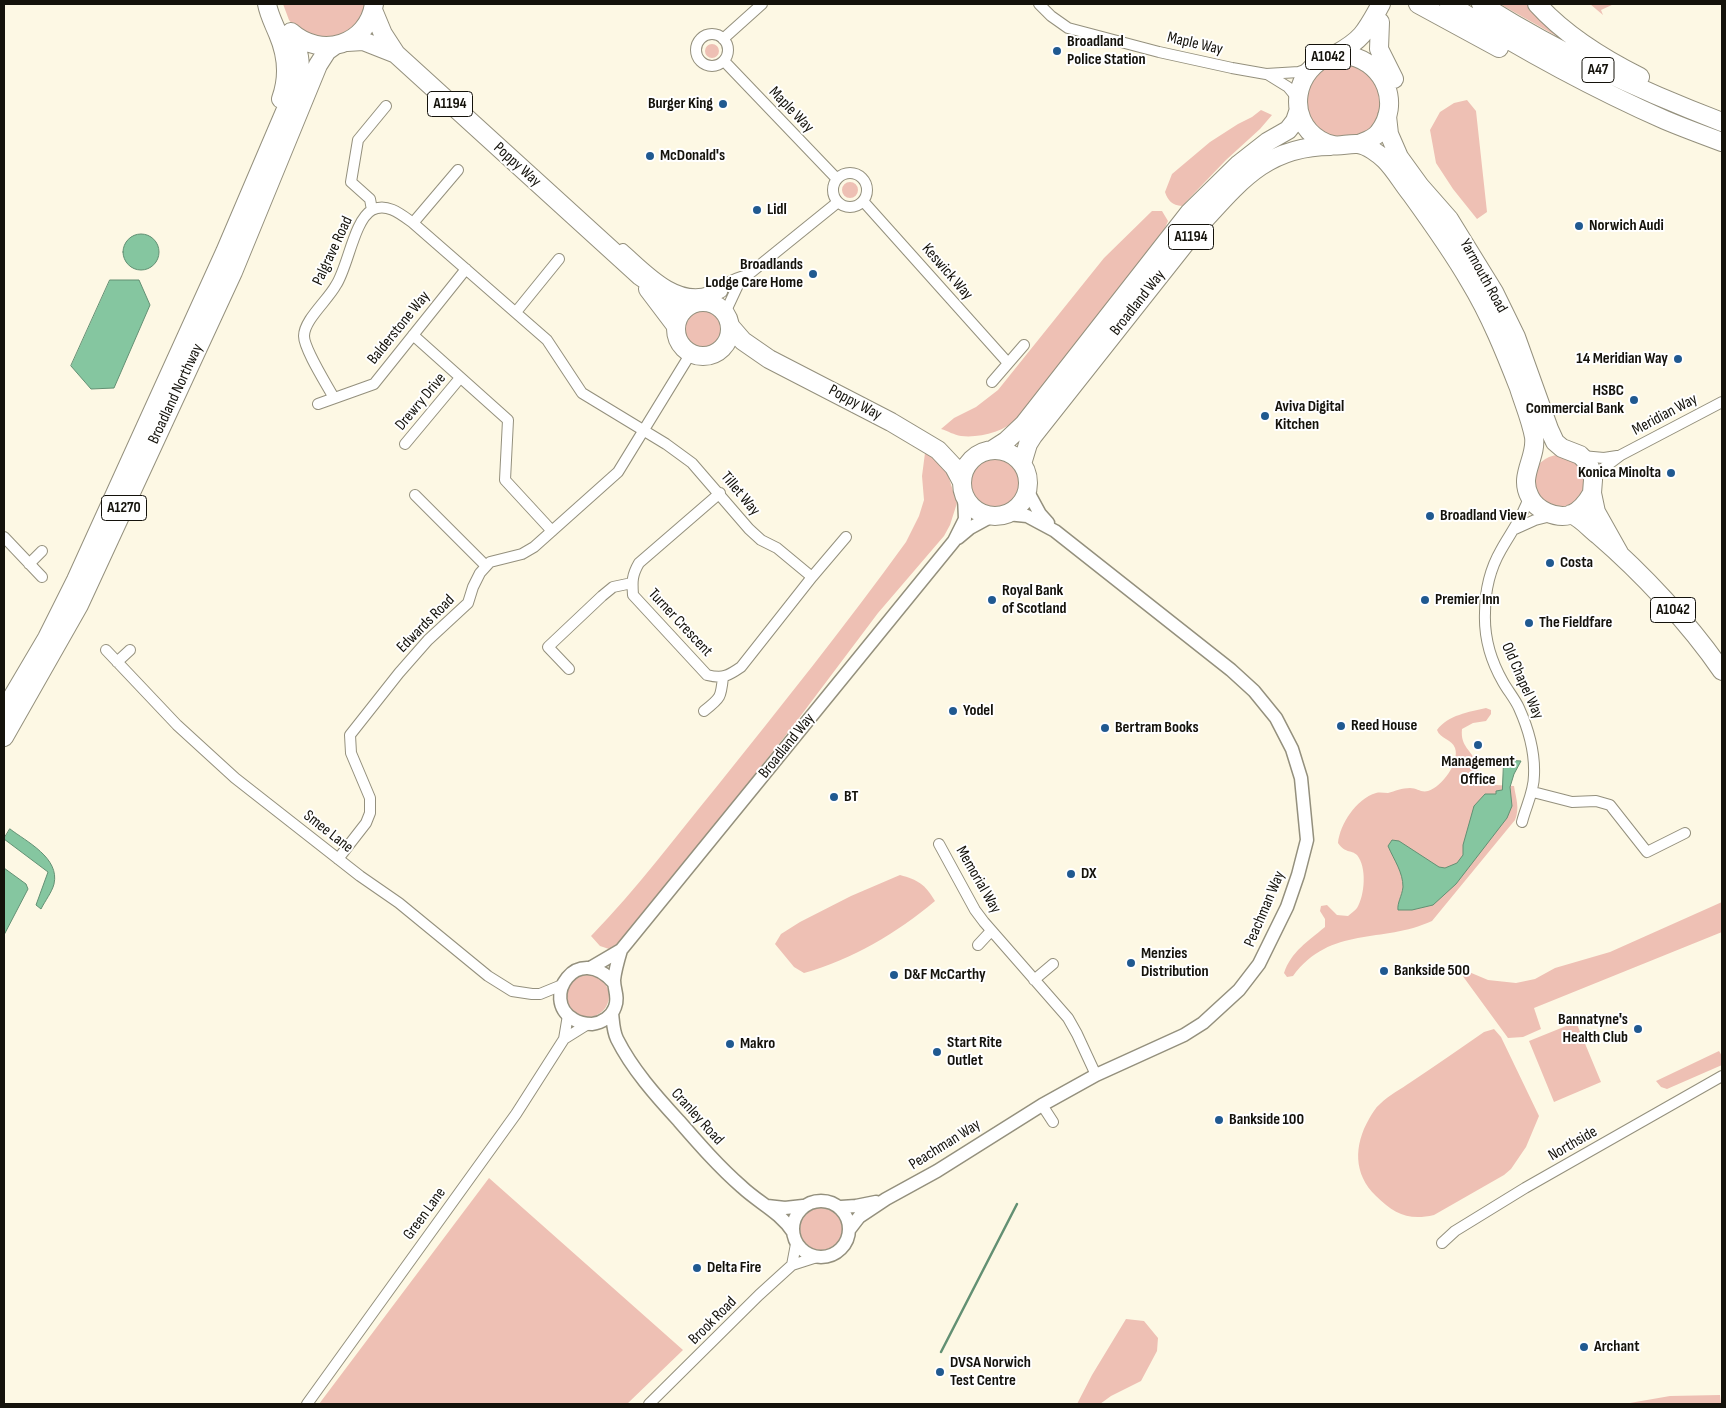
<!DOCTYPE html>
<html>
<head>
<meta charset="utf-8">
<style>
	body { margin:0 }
	#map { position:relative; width:1726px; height:1408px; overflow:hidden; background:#fdf8e4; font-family:"Sofia Sans Condensed",sans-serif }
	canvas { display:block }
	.frame { position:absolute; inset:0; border:5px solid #14120b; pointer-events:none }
</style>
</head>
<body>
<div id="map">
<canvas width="1726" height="1408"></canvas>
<div class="frame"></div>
</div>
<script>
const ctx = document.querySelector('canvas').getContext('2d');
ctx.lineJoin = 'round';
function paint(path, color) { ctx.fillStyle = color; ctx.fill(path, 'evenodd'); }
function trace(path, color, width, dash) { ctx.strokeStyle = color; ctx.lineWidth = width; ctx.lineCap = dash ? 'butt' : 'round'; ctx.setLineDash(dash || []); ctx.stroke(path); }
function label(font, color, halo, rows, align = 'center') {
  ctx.font = font + ' "Sofia Sans Condensed",sans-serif'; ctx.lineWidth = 4; ctx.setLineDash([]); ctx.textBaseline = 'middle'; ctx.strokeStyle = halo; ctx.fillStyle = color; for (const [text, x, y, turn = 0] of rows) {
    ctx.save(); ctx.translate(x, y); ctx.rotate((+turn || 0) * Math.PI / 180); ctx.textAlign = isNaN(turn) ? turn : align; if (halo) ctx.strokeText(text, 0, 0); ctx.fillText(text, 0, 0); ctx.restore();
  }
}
const green = new Path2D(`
	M 283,4 L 367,4 L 360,21 L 351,32 L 324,40 L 298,31 L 289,20 Z
	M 1500,4 L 1533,4 L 1567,42 Z
	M 1590,4 L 1614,4 L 1601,10 L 1603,15 Z
	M705 51a7 7 0 1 1 14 0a7 7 0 1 1-14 0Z
	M 1347,61 L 1378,80 L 1383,104 L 1374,126 L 1365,134 L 1341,140 L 1319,131 L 1305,110 L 1307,85 L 1314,75 L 1335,62 Z
	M 1467,100 L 1476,111 L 1487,212 L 1477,219 L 1453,189 L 1436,163 L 1430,130 L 1440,112 L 1454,103 Z
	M 1261,110 L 1272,115 L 1260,129 L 1226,160 L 1182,206 C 1172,205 1168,201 1165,192 L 1172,174 L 1210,142 L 1238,124 L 1252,117 Z
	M842 190a8 8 0 1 1 16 0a8 8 0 1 1-16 0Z
	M 1152,211 L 1162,211 L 1168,221 L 1165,228 L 1018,418 C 1004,432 980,438 961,436 C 954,435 948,431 941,429 L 954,418 L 976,407 L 998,390 L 1104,258 Z
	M683 330a20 20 0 1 1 40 0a20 20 0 1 1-40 0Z
	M 925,453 L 936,459 L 946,469 L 957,503 L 950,525 L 944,536 L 878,613 L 793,726 L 628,935 L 612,950 L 600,946 L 591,936 C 637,889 676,836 718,785 C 782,705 846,625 906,542 L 919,516 L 924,500 L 922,476 Z
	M1533 481a26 26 0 1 1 52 0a26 26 0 1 1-52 0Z
	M969 483a25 25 0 1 1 50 0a25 25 0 1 1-50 0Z
	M 1486,708 L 1491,710 L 1491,714 L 1486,721 L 1473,723 L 1462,729 C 1460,747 1472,750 1476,763 C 1479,770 1477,777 1477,784 L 1514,786 C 1516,799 1520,808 1515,820 L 1432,921 C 1382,944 1331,925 1293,976 L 1287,977 L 1284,973 C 1291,952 1308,941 1325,927 L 1325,919 L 1320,911 L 1321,906 L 1327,905 L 1337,915 L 1348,916 C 1351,913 1355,911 1357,908 C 1365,895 1367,867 1357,855 C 1350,849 1346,854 1338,843 C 1340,824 1356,799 1376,793 C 1380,792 1384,793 1388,793 C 1395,791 1402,788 1410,788 C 1417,788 1421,793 1428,791 C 1442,787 1460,762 1455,748 C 1452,739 1440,739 1437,730 C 1448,715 1469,712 1486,708 Z
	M 900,875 C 918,880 925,884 935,901 C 897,933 851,960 804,973 L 794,967 L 775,944 L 781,934 L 800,922 L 851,896 Z
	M 1722,902 L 1722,932 L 1534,1008 L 1541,1029 L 1523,1037 L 1508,1038 L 1462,975 L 1469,972 L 1488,980 L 1516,983 L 1535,979 L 1555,968 L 1610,952 Z
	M567 996a21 21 0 1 1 42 0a21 21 0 1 1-42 0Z
	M 1576,1022 L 1601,1082 L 1554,1102 L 1529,1041 Z
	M 1494,1029 L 1501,1037 L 1539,1116 L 1526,1147 L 1511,1169 L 1504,1175 L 1434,1215 C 1409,1221 1394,1214 1376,1196 C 1353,1174 1354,1145 1369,1119 C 1372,1114 1375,1108 1380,1104 C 1389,1095 1401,1089 1411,1082 C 1436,1065 1460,1049 1484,1032 Z
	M 1719,1051 L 1722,1056 L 1722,1065 L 1667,1089 L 1661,1087 L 1656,1081 Z
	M 489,1178 L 683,1350 L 627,1404 L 319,1404 Z
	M800 1229a21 21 0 1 1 42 0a21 21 0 1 1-42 0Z
	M 1126,1319 L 1144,1321 L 1158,1338 L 1157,1351 L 1141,1381 L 1111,1396 L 1100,1404 L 1077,1404 L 1092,1375 Z
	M 1720,1395 L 1721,1404 L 1624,1404 L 1670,1396 Z`);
const water = new Path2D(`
	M123 252a18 18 0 1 1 36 0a18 18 0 1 1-36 0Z
	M 110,280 L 139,280 L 150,305 L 114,388 L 91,389 L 71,366 Z
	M 1504,760 L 1521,761 L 1514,774 L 1510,787 L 1512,806 L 1507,818 L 1456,884 L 1433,905 L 1412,910 L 1398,910 C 1397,903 1402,896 1403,887 C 1403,872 1394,860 1388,846 L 1392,840 L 1399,841 L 1439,867 L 1445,868 L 1457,863 L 1463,855 L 1463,845 L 1474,806 L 1485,794 L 1496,794 L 1496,791 L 1502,790 Z
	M 10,829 C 27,842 60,858 54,884 C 52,892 45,901 41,909 L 36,905 L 48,872 L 4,839 Z
	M 4,868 L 26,884 L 28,889 L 4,935 Z`);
const stream = new Path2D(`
	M 941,1352 L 1017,1204`);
const minor = new Path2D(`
	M 1039,4 L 1051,16 L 1068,28 L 1159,52 L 1232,68 L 1266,74 L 1299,72 L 1310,68
	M696 50a16 16 0 1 1 32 0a16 16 0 1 1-32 0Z
	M 723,39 L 762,4
	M 724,61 L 837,179
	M 1267,74 L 1288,87 L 1297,98
	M833 190a17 17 0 1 1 34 0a17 17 0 1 1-34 0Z
	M 863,201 L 1008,363
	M 372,210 L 370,199 L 351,182 L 358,140 L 386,106
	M 413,223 L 458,170
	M 623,249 C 645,268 676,304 709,292 C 722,287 733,278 748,275
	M 744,278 L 838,202
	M 705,301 L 722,292
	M 516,312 L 559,259
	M 725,313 L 739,283
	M 413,335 L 508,420 L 505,480 L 552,531
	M 992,382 L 1024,345
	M 334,398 C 327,385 304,349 304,336 C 304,320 328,300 336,285 C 348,267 354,220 372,210 C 387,202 402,215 413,223 L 547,340 L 582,393 L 666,444 L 692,463 L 749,529 L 761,540 L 777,548 L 812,577
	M 318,404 L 374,384 L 466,269
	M 405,444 L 460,378
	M 1582,456 L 1604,458 L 1617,456
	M 1593,480 L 1601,470 L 1621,455 L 1722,402
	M 720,493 L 639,563 C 632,575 632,581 633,595 L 707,675 C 723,679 728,676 741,667 L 812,577 L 846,537
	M 415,495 L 486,566
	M 1515,529 L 1535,520 L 1551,516
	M 4,537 L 42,577
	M 29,564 L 42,551
	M 106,650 L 177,725 L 235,778 L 360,876 L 399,903 L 488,976 L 512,991 L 532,994 L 540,994 L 562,985
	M 117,662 L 130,650
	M 569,669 L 548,647 L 602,596 L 613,587 L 632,583
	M 704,711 C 721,698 721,697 723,677
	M 1533,792 L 1572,802 L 1596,801 L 1610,805 L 1647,852 L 1685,833
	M 1522,822 C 1526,806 1534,792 1534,775 C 1535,752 1528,728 1519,708 C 1515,699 1508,691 1503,682 C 1491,661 1484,637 1485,613 C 1485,591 1490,569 1501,550 C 1511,532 1523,517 1529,497
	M 939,844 L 975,910 L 984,922 L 1068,1018 L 1077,1034 L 1096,1075
	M 338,859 L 366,823 L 370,813 L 370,798 L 351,753 L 350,735 L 399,673 L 428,640 L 468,603 L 473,587 L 480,573 L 490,562 L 522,554 L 534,547 L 618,472 L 691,353
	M 978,945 L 991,931
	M 1034,980 L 1053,964
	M 564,1039 L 588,1024
	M 1042,1105 L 1053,1122
	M 1442,1243 L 1455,1231 L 1525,1188 L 1722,1076
	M 792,1265 L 796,1244
	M 307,1404 L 516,1114 L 564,1039 L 568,1015
	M 649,1404 L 759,1295 L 792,1265 L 817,1257`);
const tertiary = new Path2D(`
	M 1027,490 L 1040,514 L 1048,523
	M 958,538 L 970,528 L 992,516
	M 592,967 L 621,950 L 954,541 L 965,519 L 964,496
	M 614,983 C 577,941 540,999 573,1019 C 579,1023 585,1024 592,1024 C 602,1023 612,1016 615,1007 C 619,997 614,990 614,980 C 615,970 618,960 621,950
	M 612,1013 C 613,1021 613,1031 617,1039 C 632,1069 656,1096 679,1121 C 699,1144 719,1167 742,1187 C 759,1203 780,1212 793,1232
	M793 1229a28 28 0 1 1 56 0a28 28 0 1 1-56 0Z
	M 767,1206 L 785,1208 L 803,1206
	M 841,1207 L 856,1206 L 876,1202
	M 849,1230 L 859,1217 L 886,1199 L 937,1171 L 1042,1105 L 1096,1075 L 1184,1035 L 1203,1023 L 1239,990 L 1259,964 L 1287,907 L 1298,875 L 1307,840 L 1301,778 L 1292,749 L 1276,718 L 1254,691 L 1231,670 L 1055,531 L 1027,516 L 1007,514`);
const trunk = new Path2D(`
	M 267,4 C 269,15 274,24 278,34 C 287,55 289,77 281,99
	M 1418,4 L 1499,48
	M 1449,4 C 1518,47 1590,87 1665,120 C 1684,128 1703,135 1722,142
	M 1481,4 C 1557,52 1638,90 1722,122
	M 1537,4 C 1565,35 1602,58 1640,77
	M 373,10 L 383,34 L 396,54 L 640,276 C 656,287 671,301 691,304
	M 1380,22 L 1379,49 L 1394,79
	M 291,32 C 321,59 368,45 374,4
	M 347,42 L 363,41 L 396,54
	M 1336,54 C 1363,39 1366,31 1381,4
	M 1387,116 L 1389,134 L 1399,157 L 1420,186 L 1449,219 L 1494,292 L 1516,337 L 1549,429 L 1555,442 L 1562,448 L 1580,455 L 1588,463 L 1592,472 L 1593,480 L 1592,493 L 1596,512 L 1619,553
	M 1359,144 C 1366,141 1374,139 1379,132 C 1401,104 1385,64 1351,56 C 1345,55 1338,53 1332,55 C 1294,68 1285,119 1320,140 C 1337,150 1343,143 1358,144 C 1367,145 1379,154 1385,160 C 1395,170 1402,183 1411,194 C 1432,223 1452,251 1470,282 C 1490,315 1505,352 1519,388 C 1524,404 1531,420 1534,437 C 1537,458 1518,476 1530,497 C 1536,510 1556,519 1570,515 C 1580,511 1587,502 1592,493
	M 648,289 L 676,326
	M676 329a27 27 0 1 1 54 0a27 27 0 1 1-54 0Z
	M 730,326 L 743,341 L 769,359 L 891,422 L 938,450 L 954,467 L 962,482
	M962 483a33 33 0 1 1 66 0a33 33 0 1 1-66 0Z
	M 992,450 L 1006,441 L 1024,424 L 1189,213 L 1239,164 L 1267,142 L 1288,130 L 1295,121 L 1298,112
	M 1022,464 L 1028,444 L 1033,436 L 1199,226 C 1240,181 1267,146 1331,146
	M 1571,514 C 1582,519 1589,528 1598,535 C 1642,573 1689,623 1722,671
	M 4,711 L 47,638 L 76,580 L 225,252 L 298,81 C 302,61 299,52 291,33
	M 4,737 L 79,605 L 233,272 L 318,65 L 327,51 L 334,46`);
const markers = [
	[1057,51,5,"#205990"],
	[723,104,5,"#205990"],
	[650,156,5,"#205990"],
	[757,210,5,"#205990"],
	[1579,226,5,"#205990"],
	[813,274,5,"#205990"],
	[1678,359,5,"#205990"],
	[1634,400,5,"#205990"],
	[1265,416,5,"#205990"],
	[1671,473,5,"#205990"],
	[1430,516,5,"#205990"],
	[1550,563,5,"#205990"],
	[992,600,5,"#205990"],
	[1425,600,5,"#205990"],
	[1529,623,5,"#205990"],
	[953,711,5,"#205990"],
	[1341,726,5,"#205990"],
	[1105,728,5,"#205990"],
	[1478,745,5,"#205990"],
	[834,797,5,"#205990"],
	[1071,874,5,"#205990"],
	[1131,963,5,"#205990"],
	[1384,971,5,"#205990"],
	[894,975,5,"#205990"],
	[1638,1029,5,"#205990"],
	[730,1044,5,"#205990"],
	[937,1052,5,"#205990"],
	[1219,1120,5,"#205990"],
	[697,1268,5,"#205990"],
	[1584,1347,5,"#205990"],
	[940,1372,5,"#205990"]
];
const shields = [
	[1328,57,45],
	[1598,70,32],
	[450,104,45],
	[1191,237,45],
	[124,508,45],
	[1673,610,45]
];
const shieldNames = [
	["A1042",1328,57],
	["A47",1598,70],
	["A1194",450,104],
	["A1194",1191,237],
	["A1270",124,508],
	["A1042",1673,610]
];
const poiNames = [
	["Broadland",1067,42],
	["Police Station",1067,60],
	["Burger King",713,104,"right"],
	["McDonald's",660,156],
	["Lidl",767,210],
	["Norwich Audi",1589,226],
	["Broadlands",803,265,"right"],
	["Lodge Care Home",803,283,"right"],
	["14 Meridian Way",1668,359,"right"],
	["HSBC",1624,391,"right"],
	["Commercial Bank",1624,409,"right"],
	["Aviva Digital",1275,407],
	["Kitchen",1275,425],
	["Konica Minolta",1661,473,"right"],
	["Broadland View",1440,516],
	["Costa",1560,563],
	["Royal Bank",1002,591],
	["of Scotland",1002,609],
	["Premier Inn",1435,600],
	["The Fieldfare",1539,623],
	["Yodel",963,711],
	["Reed House",1351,726],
	["Bertram Books",1115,728],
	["Management",1478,762,"center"],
	["Office",1478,780,"center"],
	["BT",844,797],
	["DX",1081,874],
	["Menzies",1141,954],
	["Distribution",1141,972],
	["Bankside 500",1394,971],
	["D&F McCarthy",904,975],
	["Bannatyne's",1628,1020,"right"],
	["Health Club",1628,1038,"right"],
	["Start Rite",947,1043],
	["Outlet",947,1061],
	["Makro",740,1044],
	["Bankside 100",1229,1120],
	["Delta Fire",707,1268],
	["Archant",1594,1347],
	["DVSA Norwich",950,1363],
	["Test Centre",950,1381]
];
const streetNames = [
	["Maple Way",1195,44,13],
	["Maple Way",791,110,46],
	["Poppy Way",517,165,42],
	["Palgrave Road",333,251,-65],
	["Keswick Way",947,272,49],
	["Yarmouth Road",1483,276,61],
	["Broadland Way",1138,303,-52],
	["Balderstone Way",399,328,-51],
	["Broadland Northway",176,394,-65],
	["Drewry Drive",421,402,-50],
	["Poppy Way",855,403,28],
	["Meridian Way",1665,415,-28],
	["Tillet Way",740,494,50],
	["Turner Crescent",680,623,47],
	["Edwards Road",426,624,-45],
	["Old Chapel Way",1522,681,66],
	["Broadland Way",787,746,-51],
	["Smee Lane",328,832,38],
	["Memorial Way",978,880,60],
	["Peachman Way",1265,909,-67],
	["Cranley Road",697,1117,48],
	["Northside",1573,1144,-30],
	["Peachman Way",945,1145,-32],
	["Green Lane",425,1214,-54],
	["Brook Road",713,1321,-45]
];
paint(green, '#eec0b4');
paint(water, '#85c6a0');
trace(water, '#639073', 1);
trace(stream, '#639073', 2.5);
trace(minor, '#94907d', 12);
trace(tertiary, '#94907d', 15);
trace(trunk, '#94907d', 20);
trace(minor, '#fff', 10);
trace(tertiary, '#fff', 12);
trace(trunk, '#fff', 18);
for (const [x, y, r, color] of markers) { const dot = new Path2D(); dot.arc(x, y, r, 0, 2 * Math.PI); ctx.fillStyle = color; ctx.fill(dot); trace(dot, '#fff', 2); }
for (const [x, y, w] of shields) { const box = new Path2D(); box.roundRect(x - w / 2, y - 12.5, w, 25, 4); ctx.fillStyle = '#fff'; ctx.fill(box); trace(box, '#14120b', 1); }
label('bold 15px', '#14120b', null, shieldNames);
label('bold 16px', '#14120b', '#fff', poiNames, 'left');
label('16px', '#14120b', '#fff', streetNames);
</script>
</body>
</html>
